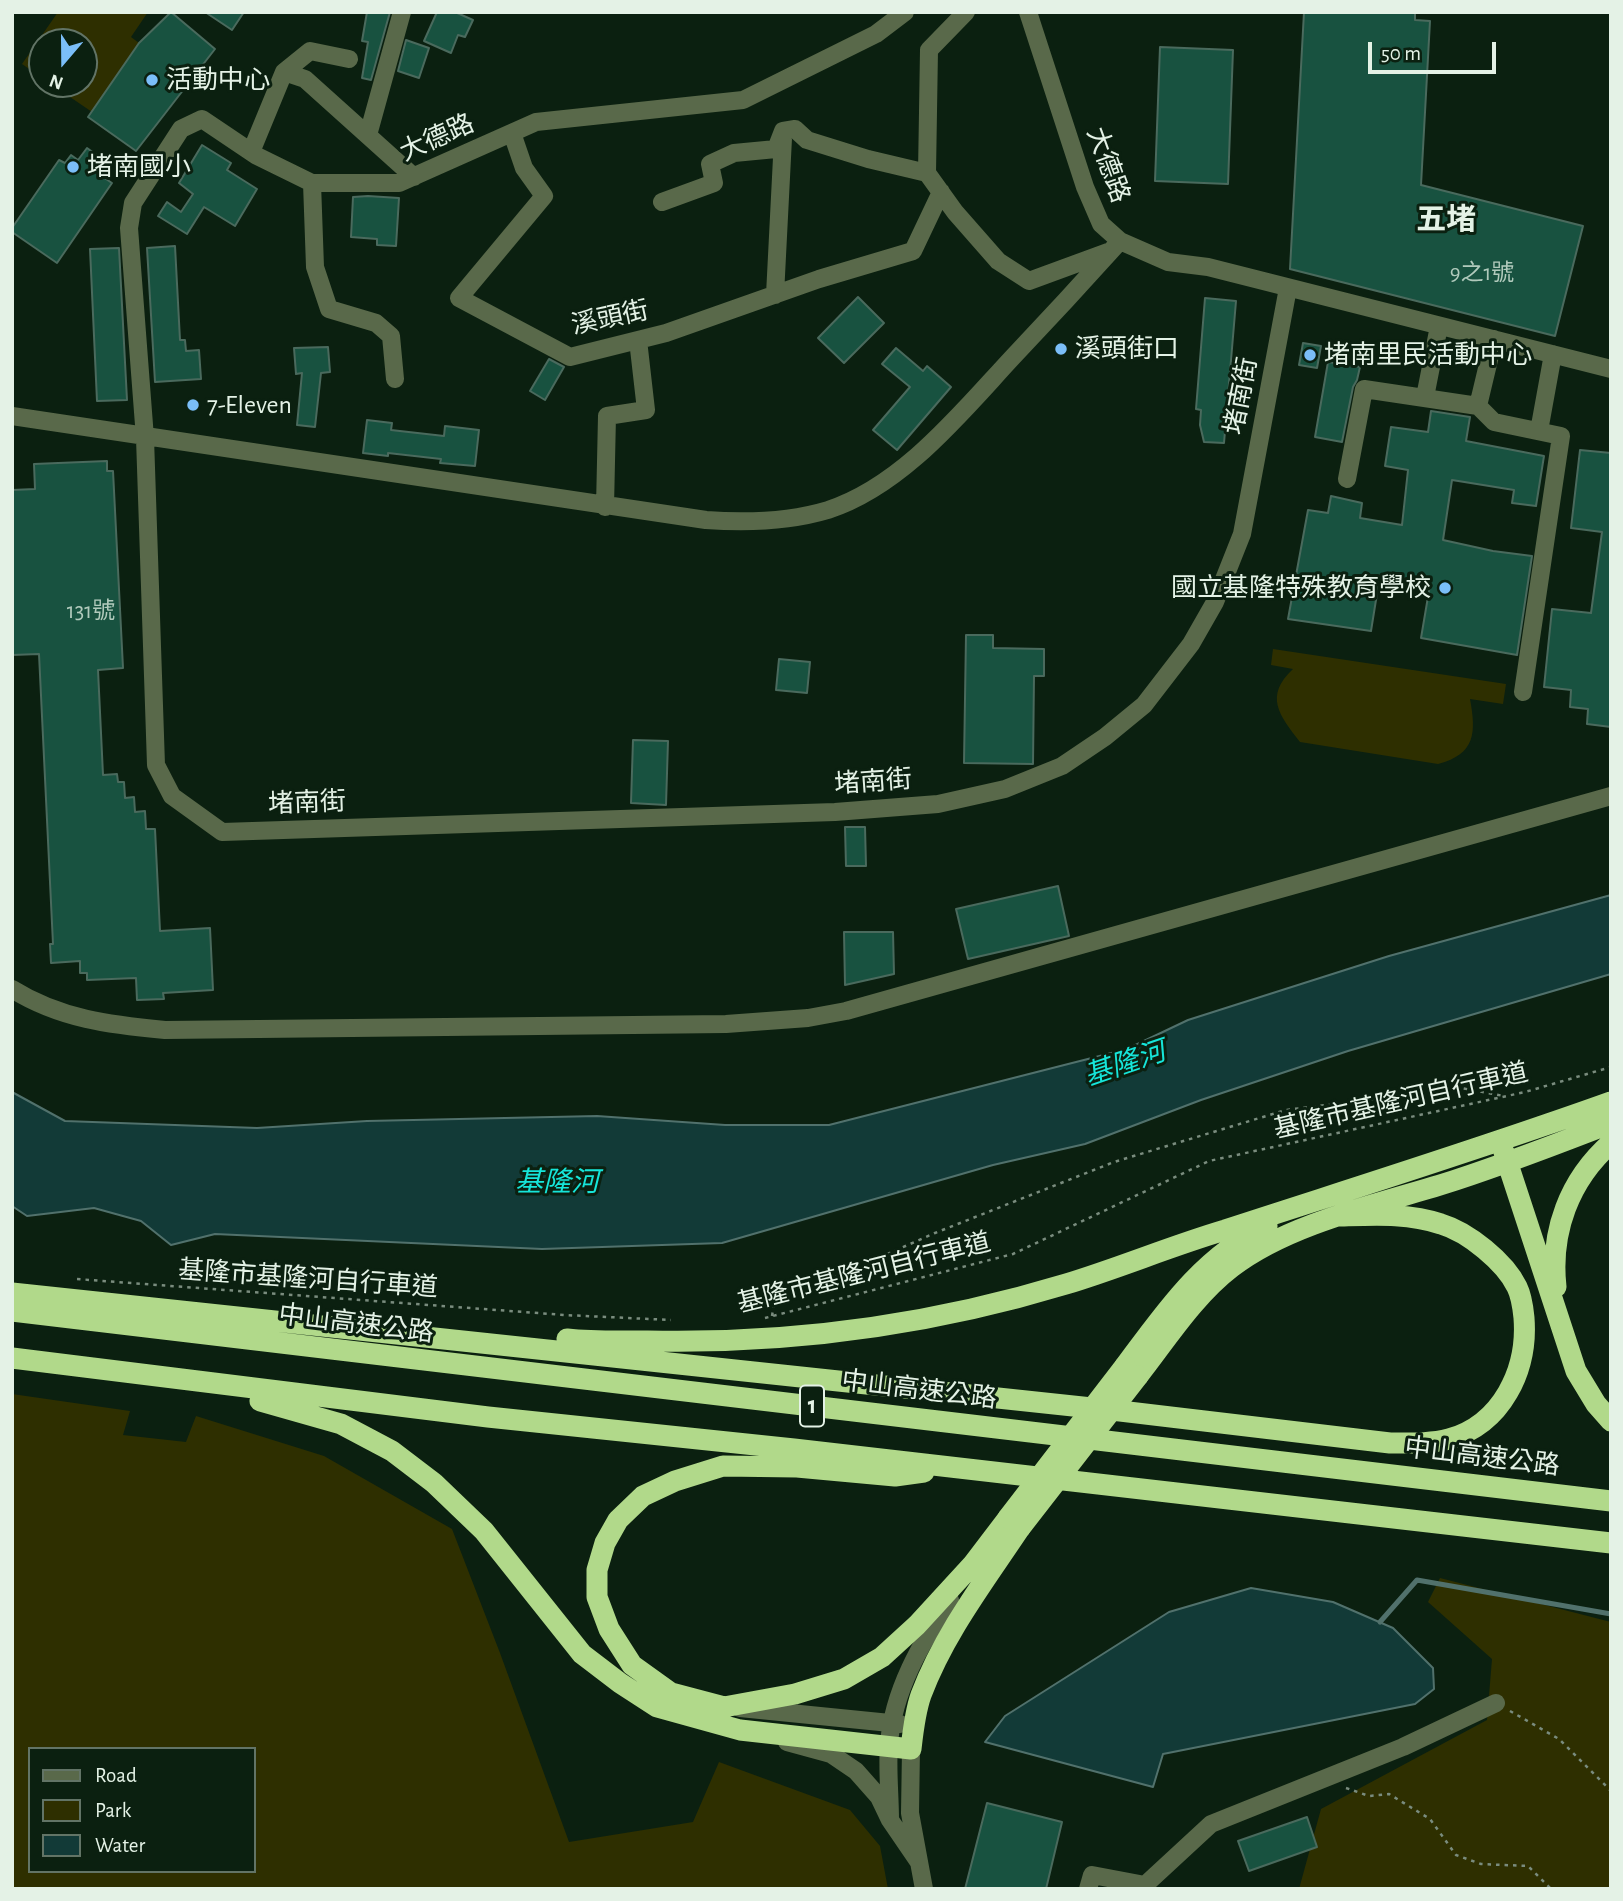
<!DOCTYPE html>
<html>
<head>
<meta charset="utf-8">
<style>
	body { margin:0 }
	#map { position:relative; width:1623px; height:1901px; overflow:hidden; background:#0b2010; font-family:"Alegreya Sans",sans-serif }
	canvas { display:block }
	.frame { position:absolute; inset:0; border:14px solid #e4f2e6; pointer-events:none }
	.legend { position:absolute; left:28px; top:1747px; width:228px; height:126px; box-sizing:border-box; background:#0b2010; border:2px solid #627466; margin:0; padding:9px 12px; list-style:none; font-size:21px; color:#e4f2e6 }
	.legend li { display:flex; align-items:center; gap:14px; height:35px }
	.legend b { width:35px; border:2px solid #627466 }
	.north { position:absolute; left:28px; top:28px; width:70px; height:70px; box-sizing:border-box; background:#0b2010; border:2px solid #627466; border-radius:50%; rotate:200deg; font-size:19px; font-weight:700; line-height:28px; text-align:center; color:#e4f2e6 }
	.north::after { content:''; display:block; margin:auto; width:24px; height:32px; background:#7bbef8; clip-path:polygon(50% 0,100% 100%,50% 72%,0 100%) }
	.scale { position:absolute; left:1368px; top:42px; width:128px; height:32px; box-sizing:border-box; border:4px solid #e4f2e6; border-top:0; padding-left:9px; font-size:21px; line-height:24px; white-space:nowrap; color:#e4f2e6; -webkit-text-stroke:5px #0b2010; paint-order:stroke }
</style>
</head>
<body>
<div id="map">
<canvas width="1623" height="1901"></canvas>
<div class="frame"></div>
<ul class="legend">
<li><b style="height:9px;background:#59694a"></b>Road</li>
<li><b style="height:19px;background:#2e2f00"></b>Park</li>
<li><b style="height:19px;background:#123a37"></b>Water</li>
</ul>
<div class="north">N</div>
<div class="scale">50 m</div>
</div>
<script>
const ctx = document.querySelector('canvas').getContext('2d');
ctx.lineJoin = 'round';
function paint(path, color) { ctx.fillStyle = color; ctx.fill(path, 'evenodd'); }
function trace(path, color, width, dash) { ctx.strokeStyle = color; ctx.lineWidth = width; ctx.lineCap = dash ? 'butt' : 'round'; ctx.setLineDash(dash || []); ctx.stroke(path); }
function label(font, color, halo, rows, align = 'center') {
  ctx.font = font + ' "Alegreya Sans","Noto Sans TC",sans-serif'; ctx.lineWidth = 6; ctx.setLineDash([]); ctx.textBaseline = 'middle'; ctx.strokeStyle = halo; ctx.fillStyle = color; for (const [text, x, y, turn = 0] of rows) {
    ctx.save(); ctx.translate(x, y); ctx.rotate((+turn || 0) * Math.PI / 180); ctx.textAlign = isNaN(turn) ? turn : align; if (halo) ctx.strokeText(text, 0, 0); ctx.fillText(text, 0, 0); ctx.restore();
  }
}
const green = new Path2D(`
	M 58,12 L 148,12 L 131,37 L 139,43 L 92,112 L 51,84 L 84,84 L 84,42 L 42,42 L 42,78 L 22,64 Z
	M 1273,649 L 1506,684 L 1503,704 L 1470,699 C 1476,732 1476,754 1438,764 L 1300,742 C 1279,715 1264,696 1293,669 L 1271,665 Z
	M 12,1394 L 130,1411 L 123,1435 L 186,1442 L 196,1416 L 324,1456 L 452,1529 L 500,1653 L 569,1842 L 693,1822 L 719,1762 L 850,1810 L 880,1846 L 888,1889 L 12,1889 ZM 30,1749 L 254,1749 L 254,1871 L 30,1871 Z
	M 1440,1578 L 1611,1622 L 1611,1889 L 1299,1889 L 1321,1809 L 1487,1720 L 1492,1659 L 1428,1602 Z`);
const water = new Path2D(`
	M 1611,895 L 1611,974 L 1348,1051 L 1201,1100 L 1085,1144 L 993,1165 L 722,1243 L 542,1249 L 215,1234 L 171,1245 L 141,1221 L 94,1208 L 27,1216 L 12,1206 L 12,1092 L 65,1121 L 257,1128 L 367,1121 L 597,1116 L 725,1125 L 829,1125 L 1127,1049 L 1188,1020 L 1389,956 Z
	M 1251,1588 L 1333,1602 L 1393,1628 L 1433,1668 L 1434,1689 L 1415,1704 L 1163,1754 L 1153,1787 L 985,1742 L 1005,1716 L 1169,1612 Z`);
const stream = new Path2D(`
	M 1380,1622 L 1417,1580 L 1611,1614`);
const building = new Path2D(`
	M 171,12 L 215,49 L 136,151 L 88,117 L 139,43 Z
	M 205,12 L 244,12 L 232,30 Z
	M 367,12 L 390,12 L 371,80 L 362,78 L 368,42 L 362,41 Z
	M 437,12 L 455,12 L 473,20 L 465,37 L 458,35 L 451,53 L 424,41 Z
	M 1304,12 L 1415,12 L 1415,20 L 1430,21 L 1421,185 L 1583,226 L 1555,336 L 1290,269 Z
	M 406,40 L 429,48 L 419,78 L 398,71 Z
	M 1160,47 L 1233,50 L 1228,184 L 1155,181 Z
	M 202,145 L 231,163 L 227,170 L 257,189 L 235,226 L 204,207 L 187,234 L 158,216 L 167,202 L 181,212 L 193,194 L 179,183 Z
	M 87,148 L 105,161 L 97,173 L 112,183 L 57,263 L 12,232 L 12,228 L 59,160 L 65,163 L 71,155 L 78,160 Z
	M 368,196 L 399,198 L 396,246 L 377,245 L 377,239 L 351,237 L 353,197 Z
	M 175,246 L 180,340 L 185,340 L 186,351 L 199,350 L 201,379 L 155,382 L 147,248 Z
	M 119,248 L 127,400 L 97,401 L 90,249 Z
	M 858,297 L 884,323 L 844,363 L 818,338 Z
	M 1205,298 L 1236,301 L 1224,443 L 1204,442 L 1200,425 L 1201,410 L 1196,409 Z
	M 1303,343 L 1321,346 L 1317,368 L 1299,365 Z
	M 328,347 L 330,372 L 321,373 L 315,427 L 297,425 L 302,373 L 296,374 L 294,348 Z
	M 896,348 L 923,371 L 927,366 L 951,387 L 897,450 L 873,430 L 910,387 L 882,364 Z
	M 549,359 L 564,367 L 545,400 L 530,391 Z
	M 1328,362 L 1360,367 L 1357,380 L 1353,387 L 1342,442 L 1315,437 Z
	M 1431,411 L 1470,417 L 1466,441 L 1544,456 L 1536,506 L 1512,503 L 1514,490 L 1452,480 L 1443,540 L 1493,551 L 1532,556 L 1517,655 L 1421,638 L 1430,585 L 1380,575 L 1371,631 L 1288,619 L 1308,510 L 1328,513 L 1331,496 L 1362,503 L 1360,518 L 1402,525 L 1408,470 L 1385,466 L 1391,427 L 1428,432 Z
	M 367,420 L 392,423 L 391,430 L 444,436 L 445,426 L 479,430 L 475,466 L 440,463 L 441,459 L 388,453 L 388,456 L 363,453 Z
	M 1580,450 L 1611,453 L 1611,727 L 1587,724 L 1588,709 L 1570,707 L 1571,690 L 1544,687 L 1552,609 L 1591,613 L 1602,532 L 1571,528 Z
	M 107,461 L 107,471 L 113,471 L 123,668 L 98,670 L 103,775 L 117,774 L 118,782 L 124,782 L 125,798 L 134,797 L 135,812 L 145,811 L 146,829 L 155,829 L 160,931 L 210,928 L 213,990 L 163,993 L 164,999 L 137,1000 L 136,978 L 87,980 L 87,973 L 80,973 L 80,961 L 51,963 L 50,944 L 53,944 L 39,654 L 12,655 L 12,490 L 35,489 L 34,464 Z
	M 966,635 L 993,635 L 993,648 L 1044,649 L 1044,676 L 1034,676 L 1033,764 L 964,763 Z
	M 779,659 L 810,662 L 807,693 L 776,690 Z
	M 633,740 L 668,741 L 666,805 L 631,803 Z
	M 845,827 L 865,827 L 866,866 L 846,866 Z
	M 1058,886 L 1069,936 L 968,959 L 956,909 Z
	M 844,932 L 893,932 L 894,974 L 845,985 Z
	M 987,1803 L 1062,1822 L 1046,1889 L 965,1889 Z
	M 1307,1817 L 1317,1847 L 1249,1871 L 1238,1841 Z`);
const path = new Path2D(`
	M 77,1279 L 564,1315 L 671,1320
	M 772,1316 L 774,1304 L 935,1233 L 1114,1162 L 1286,1110 L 1461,1088 L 1504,1096
	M 765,1318 L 1013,1254 L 1209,1161 L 1525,1092 L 1611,1067
	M 1510,1711 L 1559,1739 L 1611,1791
	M 1346,1788 L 1369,1796 L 1389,1794 L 1430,1819 L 1456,1855 L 1481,1864 L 1528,1866 L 1551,1889`);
const minor = new Path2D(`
	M 905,12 L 876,34 L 743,100 L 536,122 L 399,183 L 312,183 L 257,156 L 202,119 L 181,129 L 133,203 L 129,228 L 145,438 L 156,765 L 172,796 L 222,832 L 835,812 L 938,804 L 1005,789 L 1062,766 L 1105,737 L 1144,705 L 1191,644 L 1215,602 L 1242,534 L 1288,288
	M 966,12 L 929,50 L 927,173 L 955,212 L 998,261 L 1029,281 L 1108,252
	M 1028,12 L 1085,187 L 1101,224 L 1120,241 L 1168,262 L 1208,267 L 1611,369
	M 284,72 L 305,79 L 414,177
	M 512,133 L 524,168 L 544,196 L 459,298 L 570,357 L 666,333 L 819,279 L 913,251 L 941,192
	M 368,135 L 402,12
	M 251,152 L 284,72 L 310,51 L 349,59
	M 312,183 L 315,267 L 329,309 L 376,323 L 391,336 L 395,379
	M 662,202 L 714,183 L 710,164 L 734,153 L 776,149 L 783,131 L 795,129 L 807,140 L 868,159 L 927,173
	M 775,295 L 783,138
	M 1425,397 L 1439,326
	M 1478,406 L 1494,422 L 1561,436 L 1523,692
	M 12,416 L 706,520 C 747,523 788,522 828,510 C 902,486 960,414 1011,359 C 1048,320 1084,281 1120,241
	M 1539,431 L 1553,354
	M 1347,479 L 1364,389 L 1478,406 L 1494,339
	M 605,507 L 607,416 L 646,410 L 638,340
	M 12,989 C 60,1019 111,1025 165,1030 L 726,1024 L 808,1018 L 846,1011 L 1611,796
	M 740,1708 L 900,1724
	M 787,1742 L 831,1754 L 856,1771 L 879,1797 L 890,1820 L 918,1861
	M 911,1749 L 910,1813 L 924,1889
	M 890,1820 C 890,1795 887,1769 889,1744 C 893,1691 921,1643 950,1600
	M 1088,1889 L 1092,1875 L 1145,1885 L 1211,1824 L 1403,1747 L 1496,1703`);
const highway = new Path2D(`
	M 1504,1152 L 1576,1371 L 1596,1404 L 1611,1421
	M 1556,1287 C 1550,1232 1569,1180 1611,1143
	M 12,1293 L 1120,1411 L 1390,1443 C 1410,1443 1430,1444 1449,1439 C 1502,1424 1528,1370 1524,1318 C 1523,1308 1522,1297 1517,1287 C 1505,1262 1468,1232 1441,1224 C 1409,1213 1375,1215 1341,1216
	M 12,1311 L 1611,1501
	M 567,1339 C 594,1342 622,1341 648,1341 C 789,1344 931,1325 1066,1284 C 1119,1268 1171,1246 1225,1230 C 1354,1188 1483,1148 1611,1102
	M 12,1358 L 488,1417 L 794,1449 L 1611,1543
	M 1125,1366 C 1165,1312 1204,1255 1267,1226
	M 1138,1376 C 1167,1339 1194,1296 1232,1267 C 1286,1225 1374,1205 1440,1185 C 1498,1167 1554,1145 1611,1123
	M 260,1401 L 341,1424 L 392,1451 L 434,1483 L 484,1531 L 582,1654 L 620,1683 L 657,1707 L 740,1730 L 911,1749 C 913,1731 915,1712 921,1695 C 944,1634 984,1582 1020,1528
	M 924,1472 L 895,1476 L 797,1467 L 723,1466 L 675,1481 L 643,1496 L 618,1520 L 605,1543 L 597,1570 L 597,1597 L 609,1629 L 632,1665 L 671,1693 L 724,1707 L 795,1694 L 844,1679 L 882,1657 L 917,1625 L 973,1564 L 1008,1518`);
const highwayBridge = new Path2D(`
	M 1008,1518 L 1125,1366
	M 1020,1528 L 1138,1376`);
const markers = [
	[152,80,7,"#7bbef8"],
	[73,167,7,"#7bbef8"],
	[1061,349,7,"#7bbef8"],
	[1310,355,7,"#7bbef8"],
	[193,405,7,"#7bbef8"],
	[1445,588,7,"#7bbef8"]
];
const numberNames = [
	["9之1號",1482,273],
	["131號",91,611]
];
const shields = [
	[812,1406,24]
];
const shieldNames = [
	["1",812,1406]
];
const poiNames = [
	["活動中心",166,80],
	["堵南國小",87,167],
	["溪頭街口",1075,349],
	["堵南里民活動中心",1324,355],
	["7-Eleven",207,405],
	["國立基隆特殊教育學校",1431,588,"right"]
];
const streetNames = [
	["大德路",437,138,-24],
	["大德路",1108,165,70],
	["溪頭街",610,318,-12],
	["堵南街",1241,396,-79],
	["堵南街",873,782,-4],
	["堵南街",307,803,-2],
	["基隆市基隆河自行車道",1401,1101,-13],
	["基隆市基隆河自行車道",864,1273,-14],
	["基隆市基隆河自行車道",308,1279,4],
	["中山高速公路",356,1324,7],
	["中山高速公路",919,1390,7],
	["中山高速公路",1482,1457,7]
];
const waterNames = [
	["基隆河",1125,1064,-19],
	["基隆河",557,1183]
];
const quarterNames = [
	["五堵",1446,220]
];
paint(green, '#2e2f00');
paint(water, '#123a37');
trace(water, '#51716c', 2);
trace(stream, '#51716c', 5);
paint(building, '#185240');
trace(building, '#4a6a5d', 2);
trace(path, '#7a8c7e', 2.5, [3.5, 5]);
trace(minor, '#59694a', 18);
trace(highway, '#b1d98a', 21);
trace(highwayBridge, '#b1d98a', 21);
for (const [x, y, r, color] of markers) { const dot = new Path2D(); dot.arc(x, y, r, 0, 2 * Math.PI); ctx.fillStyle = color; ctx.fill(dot); trace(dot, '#0b2010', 2.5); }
label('23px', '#b1cabc', null, numberNames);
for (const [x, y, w] of shields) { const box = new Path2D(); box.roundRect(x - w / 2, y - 20.5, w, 41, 5); ctx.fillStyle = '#0b2010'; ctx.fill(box); trace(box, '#e4f2e6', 2); }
label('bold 24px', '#e4f2e6', null, shieldNames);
label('26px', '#e4f2e6', '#0b2010', poiNames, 'left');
label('26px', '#e4f2e6', '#0b2010', streetNames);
label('italic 28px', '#16e5d9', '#0b2010', waterNames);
label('bold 30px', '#e4f2e6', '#0b2010', quarterNames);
</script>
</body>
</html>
